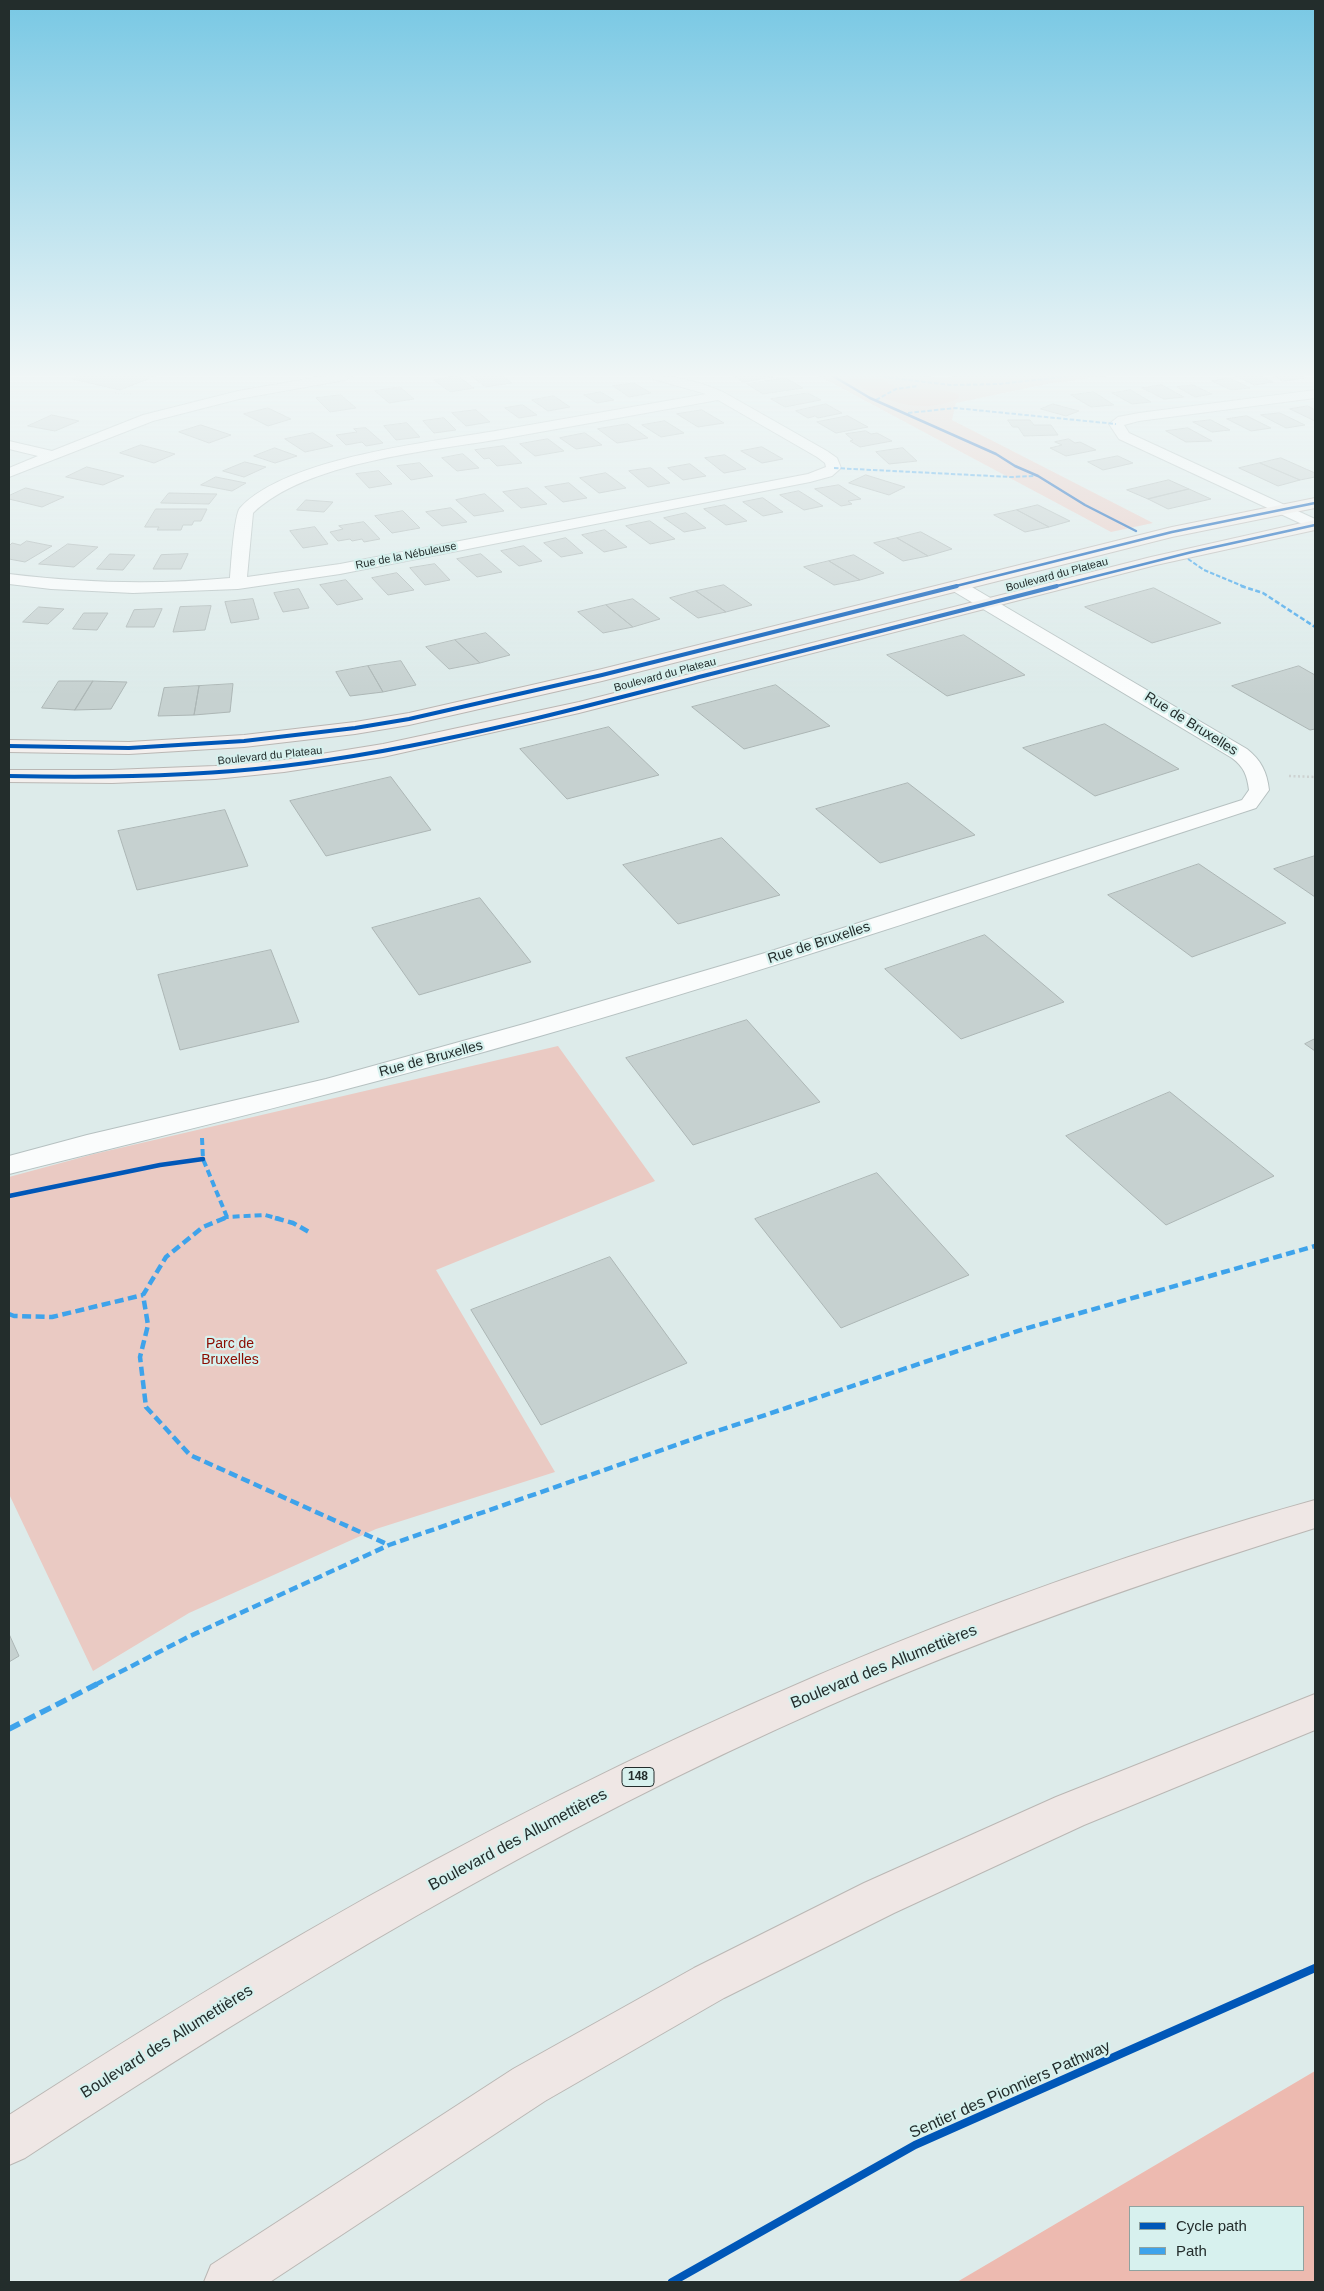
<!DOCTYPE html>
<html>
<head>
<meta charset="utf-8">
<style>
	body { margin:0 }
	#map { position:relative; width:1324px; height:2291px; overflow:hidden; background:#ddebea; font-family:Arial,sans-serif }
	canvas { display:block }
	.frame { position:absolute; inset:0; border:10px solid #232d2c; pointer-events:none }
	.legend { position:absolute; left:1129px; top:2206px; width:175px; height:65px; box-sizing:border-box; background:#d7f1ee; border:1px solid #8fa3a0; margin:0; padding:6px 9px; list-style:none; font-size:15px; color:#232d2c }
	.legend li { display:flex; align-items:center; gap:10px; height:25px }
	.legend b { width:25px; border:1px solid #8fa3a0 }
</style>
</head>
<body>
<div id="map">
<canvas width="1324" height="2291"></canvas>
<div class="frame"></div>
<ul class="legend">
<li><b style="height:6px;background:#0057b8"></b>Cycle path</li>
<li><b style="height:6px;background:#3ea3eb"></b>Path</li>
</ul>
</div>
<script>
const ctx = document.querySelector('canvas').getContext('2d');
ctx.lineJoin = 'round';
function paint(path, color) { ctx.fillStyle = color; ctx.fill(path, 'evenodd'); }
function trace(path, color, width, dash) { ctx.strokeStyle = color; ctx.lineWidth = width; ctx.lineCap = dash ? 'butt' : 'round'; ctx.setLineDash(dash || []); ctx.stroke(path); }
function label(font, color, halo, rows, align = 'center') {
  ctx.font = font + ' Arial,sans-serif'; ctx.lineWidth = 4.5; ctx.setLineDash([]); ctx.textBaseline = 'middle'; ctx.strokeStyle = halo; ctx.fillStyle = color; for (const [text, x, y, turn = 0] of rows) {
    ctx.save(); ctx.translate(x, y); ctx.rotate((+turn || 0) * Math.PI / 180); ctx.textAlign = isNaN(turn) ? turn : align; if (halo) ctx.strokeText(text, 0, 0); ctx.fillText(text, 0, 0); ctx.restore();
  }
}
const green = new Path2D(`
	M 819,376 L 922,376 L 941,378 L 962,376 L 1106,376 L 1052,383 L 956,403 L 952,420 L 1153,523 L 1111,532 Z
	M 558,1046 L 655,1181 L 436,1270 L 555,1472 L 376,1529 L 189,1613 L 93,1671 L 9,1494 L 9,1177 L 94,1154 Z`);
const forest = new Path2D(`
	M 845,376 C 856,376 870,374 881,378 C 888,381 889,386 900,388 C 919,391 939,387 958,394 L 959,398 C 928,414 890,404 861,387 C 856,383 849,381 845,376 Z
	M 1315,2071 L 1315,2282 L 956,2282 L 957,2282 ZM 1130,2207 L 1303,2207 L 1303,2270 L 1130,2270 Z`);
const building = new Path2D(`
	M 80,376 L 156,376 L 120,390 L 72,379 Z
	M 458,376 L 474,388 L 450,392 L 434,380 Z
	M 472,376 L 502,376 L 512,383 L 486,387 Z
	M 734,376 L 771,376 L 773,377 L 744,382 Z
	M 1236,376 L 1260,376 L 1273,382 L 1255,385 Z
	M 1274,376 L 1300,376 L 1305,378 L 1283,381 Z
	M 786,378 L 803,388 L 763,394 L 747,384 Z
	M 1230,378 L 1250,388 L 1231,390 L 1212,381 Z
	M 634,383 L 651,393 L 629,397 L 613,386 Z
	M 1162,385 L 1184,397 L 1164,399 L 1142,388 Z
	M 1193,385 L 1212,394 L 1195,397 L 1177,387 Z
	M 400,387 L 414,399 L 389,403 L 375,391 Z
	M 1131,390 L 1151,402 L 1132,404 L 1112,393 Z
	M 601,392 L 614,400 L 597,403 L 584,395 Z
	M 1094,392 L 1114,405 L 1091,407 L 1071,395 Z
	M 808,393 L 821,400 L 785,407 L 771,399 Z
	M 341,395 L 356,408 L 330,412 L 316,398 Z
	M 554,396 L 570,407 L 548,411 L 532,400 Z
	M 826,404 L 842,413 L 818,418 L 815,416 L 808,418 L 796,411 Z
	M 1053,404 L 1079,411 L 1066,416 L 1041,409 Z
	M 523,405 L 537,415 L 519,418 L 505,408 Z
	M 1308,406 L 1315,410 L 1315,421 L 1290,409 Z
	M 268,408 L 291,419 L 268,426 L 244,414 Z
	M 476,410 L 490,422 L 466,426 L 452,413 Z
	M 702,410 L 724,423 L 698,427 L 677,414 Z
	M 1280,413 L 1305,425 L 1286,428 L 1261,415 Z
	M 52,415 L 79,421 L 55,431 L 28,426 Z
	M 848,416 L 868,427 L 836,433 L 817,422 Z
	M 1247,416 L 1271,428 L 1251,431 L 1227,419 Z
	M 444,418 L 456,430 L 434,433 L 423,421 Z
	M 1008,420 L 1030,420 L 1034,425 L 1051,425 L 1058,435 L 1024,436 L 1018,427 L 1013,427 Z
	M 1211,420 L 1230,430 L 1212,432 L 1193,422 Z
	M 665,421 L 684,433 L 661,437 L 642,425 Z
	M 407,423 L 420,437 L 396,440 L 384,426 Z
	M 628,424 L 648,438 L 617,443 L 598,429 Z
	M 201,425 L 231,435 L 209,443 L 179,432 Z
	M 366,428 L 383,443 L 366,446 L 362,442 L 346,445 L 336,435 L 357,432 L 354,429 Z
	M 1188,428 L 1212,441 L 1186,442 L 1166,431 Z
	M 866,431 L 871,434 L 877,433 L 892,441 L 860,447 L 850,441 L 853,440 L 846,434 Z
	M 313,433 L 333,446 L 305,452 L 285,439 Z
	M 585,433 L 602,445 L 576,449 L 560,438 Z
	M 548,439 L 564,451 L 535,456 L 520,444 Z
	M 1069,439 L 1075,443 L 1080,442 L 1096,450 L 1066,456 L 1050,448 L 1062,445 L 1055,442 Z
	M 141,445 L 175,454 L 154,463 L 120,453 Z
	M 504,446 L 522,463 L 497,466 L 489,458 L 484,459 L 475,450 Z
	M 762,447 L 783,459 L 762,463 L 741,451 Z
	M 275,448 L 297,456 L 275,463 L 254,456 Z
	M 903,448 L 917,461 L 889,464 L 876,452 Z
	M 463,454 L 479,468 L 457,471 L 442,458 Z
	M 725,455 L 746,469 L 724,473 L 705,458 Z
	M 1118,456 L 1133,463 L 1103,470 L 1088,462 Z
	M 1281,458 L 1315,473 L 1315,477 L 1300,480 L 1260,463 Z
	M 245,462 L 266,467 L 244,477 L 223,471 Z
	M 420,463 L 433,476 L 411,480 L 397,466 Z
	M 1260,463 L 1300,480 L 1278,486 L 1239,468 Z
	M 690,464 L 706,476 L 683,480 L 668,468 Z
	M 87,467 L 124,476 L 103,485 L 66,477 Z
	M 651,468 L 670,483 L 648,487 L 629,471 Z
	M 379,471 L 392,484 L 369,488 L 356,474 Z
	M 606,473 L 626,488 L 599,493 L 580,478 Z
	M 866,475 L 905,487 L 889,495 L 849,483 Z
	M 216,477 L 246,483 L 232,491 L 201,485 Z
	M 1169,480 L 1189,489 L 1148,499 L 1127,490 Z
	M 569,483 L 587,498 L 563,502 L 545,487 Z
	M 839,485 L 861,499 L 848,501 L 852,504 L 841,506 L 815,489 Z
	M 26,488 L 64,497 L 42,507 L 9,499 L 9,496 Z
	M 528,488 L 547,504 L 521,508 L 503,492 Z
	M 1189,489 L 1211,499 L 1168,509 L 1148,499 Z
	M 799,491 L 823,506 L 804,510 L 780,495 Z
	M 169,493 L 217,494 L 209,504 L 161,503 Z
	M 485,494 L 504,511 L 474,516 L 456,500 Z
	M 763,498 L 783,512 L 763,516 L 743,502 Z
	M 306,500 L 333,502 L 324,512 L 297,510 Z
	M 725,505 L 747,521 L 726,525 L 704,509 Z
	M 1038,505 L 1070,521 L 1049,527 L 1017,510 Z
	M 451,508 L 467,522 L 442,526 L 426,512 Z
	M 156,509 L 207,509 L 201,521 L 194,521 L 192,525 L 183,525 L 181,530 L 157,530 L 159,527 L 145,527 Z
	M 1017,510 L 1049,527 L 1025,532 L 994,515 Z
	M 403,511 L 420,528 L 392,533 L 375,516 Z
	M 686,513 L 706,528 L 684,532 L 664,518 Z
	M 650,521 L 675,539 L 650,544 L 626,526 Z
	M 364,522 L 380,539 L 364,542 L 362,539 L 352,541 L 350,539 L 338,541 L 330,532 L 343,529 L 339,526 Z
	M 315,527 L 328,544 L 303,548 L 290,531 Z
	M 605,530 L 627,547 L 604,552 L 582,535 Z
	M 921,532 L 952,549 L 928,556 L 897,538 Z
	M 566,538 L 583,553 L 561,557 L 544,543 Z
	M 897,538 L 928,556 L 903,561 L 874,543 Z
	M 27,541 L 52,546 L 25,562 L 9,559 L 9,546 L 12,543 L 20,545 Z
	M 68,544 L 98,547 L 74,567 L 39,564 Z
	M 524,546 L 542,561 L 519,566 L 501,551 Z
	M 110,554 L 135,555 L 123,570 L 97,569 Z
	M 188,554 L 181,569 L 153,569 L 161,555 Z
	M 481,554 L 502,572 L 477,577 L 457,559 Z
	M 854,555 L 884,573 L 860,580 L 829,561 Z
	M 829,561 L 860,580 L 834,585 L 804,567 Z
	M 435,564 L 450,580 L 425,585 L 410,568 Z
	M 397,573 L 414,590 L 388,595 L 372,578 Z
	M 346,580 L 363,599 L 337,605 L 320,585 Z
	M 724,585 L 752,605 L 726,612 L 696,591 Z
	M 1154,588 L 1221,623 L 1152,643 L 1085,607 Z
	M 299,589 L 309,608 L 283,612 L 274,593 Z
	M 696,591 L 726,612 L 698,618 L 670,598 Z
	M 253,599 L 259,619 L 231,623 L 225,602 Z
	M 633,599 L 660,619 L 633,627 L 606,605 Z
	M 606,605 L 633,627 L 603,633 L 578,612 Z
	M 211,606 L 205,630 L 173,632 L 180,607 Z
	M 39,607 L 64,609 L 48,624 L 23,622 Z
	M 162,609 L 154,627 L 126,627 L 134,610 Z
	M 84,613 L 108,613 L 97,630 L 73,629 Z
	M 486,633 L 510,655 L 480,663 L 455,640 Z
	M 964,635 L 1025,675 L 947,696 L 887,655 Z
	M 455,640 L 480,663 L 449,669 L 426,647 Z
	M 401,661 L 416,685 L 383,692 L 368,666 Z
	M 368,666 L 383,692 L 350,696 L 336,672 Z
	M 1299,666 L 1315,675 L 1315,729 L 1310,730 L 1232,686 Z
	M 59,681 L 93,681 L 75,710 L 42,708 Z
	M 93,681 L 127,682 L 111,709 L 75,710 Z
	M 233,684 L 230,712 L 194,715 L 199,686 Z
	M 776,685 L 830,726 L 744,749 L 692,707 Z
	M 199,686 L 194,715 L 158,716 L 164,688 Z
	M 1105,724 L 1179,769 L 1095,796 L 1023,748 Z
	M 609,727 L 659,775 L 567,799 L 520,749 Z
	M 391,777 L 431,830 L 326,856 L 290,801 Z
	M 908,783 L 975,835 L 880,863 L 816,809 Z
	M 225,810 L 248,866 L 137,890 L 118,831 Z
	M 722,838 L 780,895 L 678,924 L 623,865 Z
	M 1315,856 L 1315,897 L 1274,869 Z
	M 1199,864 L 1286,923 L 1192,957 L 1108,895 Z
	M 480,898 L 531,962 L 419,995 L 372,928 Z
	M 985,935 L 1064,1002 L 961,1039 L 885,969 Z
	M 271,950 L 299,1022 L 180,1050 L 158,975 Z
	M 747,1020 L 820,1102 L 693,1145 L 626,1058 Z
	M 1315,1039 L 1315,1051 L 1305,1044 Z
	M 1170,1092 L 1274,1176 L 1166,1225 L 1066,1136 Z
	M 877,1173 L 969,1275 L 841,1328 L 755,1219 Z
	M 610,1257 L 687,1363 L 541,1425 L 471,1310 Z
	M 9,1634 L 19,1656 L 9,1662 Z`);
const pathFar1 = new Path2D(`
	M 115,393 L 131,394`);
const path = new Path2D(`
	M 1289,776 L 1315,777`);
const minor = new Path2D(`
	M 324,376 L 352,376 L 345,380 L 239,399 L 153,421 L 9,477 L 9,468 L 38,456 L 9,449 L 9,441 L 52,451 L 143,415 L 238,391 Z
	M 652,376 C 678,376 701,382 725,393 L 827,451 L 837,458 L 841,468 L 832,476 L 810,482 L 340,574 L 238,589 L 133,593 L 51,589 L 9,584 L 9,574 C 83,583 156,585 230,578 C 231,566 234,515 240,508 C 287,457 433,442 501,430 C 569,418 638,406 706,394 L 653,379 ZM 718,400 L 817,457 L 825,463 L 826,467 L 808,474 L 340,564 L 247,577 L 253,513 C 306,462 429,451 501,439 C 573,426 646,413 718,400 Z
	M 1315,390 L 1315,398 L 1139,421 L 1124,425 L 1129,433 L 1315,519 L 1315,530 L 1119,439 L 1109,424 L 1118,417 L 1139,413 Z
	M 959,582 L 965,583 L 1247,749 C 1261,760 1267,772 1269,790 L 1256,808 C 1018,886 781,967 540,1036 C 364,1087 186,1130 9,1174 L 9,1156 L 87,1135 L 326,1079 L 524,1024 L 765,953 L 1242,800 L 1249,790 C 1247,775 1244,767 1232,758 L 953,591 L 950,587 L 953,583 Z`);
const major = new Path2D(`
	M 1315,498 L 1315,508 L 1172,537 L 602,681 L 409,725 L 355,734 L 244,747 L 129,754 L 9,752 L 9,740 L 129,742 L 244,735 L 355,722 L 409,713 L 602,669 L 1172,527 Z
	M 1315,520 L 1315,530 L 1156,565 L 579,713 L 383,757 L 284,772 L 215,779 L 112,783 L 9,782 L 9,770 L 112,770 L 215,766 L 284,760 L 383,744 L 579,702 L 1151,557 Z`);
const highway = new Path2D(`
	M 1315,1500 L 1315,1528 C 1149,1580 985,1637 826,1707 C 545,1831 281,1990 25,2158 L 9,2165 L 9,2115 C 107,2052 205,1990 306,1932 C 624,1749 962,1598 1315,1500 Z
	M 1315,1694 L 1315,1730 L 1084,1825 L 894,1913 L 724,1998 L 545,2101 L 270,2282 L 204,2282 L 211,2265 L 513,2069 L 694,1968 L 864,1883 L 1056,1797 Z`);
const quietFar4 = new Path2D(`
	M 876,376 L 951,385 L 998,384 L 1072,376
	M 876,400 L 896,389 L 918,386
	M 908,413 L 955,408 L 1116,424
	M 834,468 L 1011,477 L 1034,476
	M 1188,559 L 1204,570 L 1245,587`);
const quietFar3 = new Path2D(`
	M 1241,586 L 1263,593 L 1315,627`);
const quietFar2 = new Path2D(`
	M 202,1138 L 203,1159 L 227,1217
	M 222,1219 L 227,1217 L 265,1215 L 280,1219`);
const quietFar1 = new Path2D(`
	M 225,1218 L 203,1227 L 166,1257 L 143,1295 L 148,1325 L 140,1357 L 146,1407 L 190,1455 L 389,1545
	M 275,1218 L 293,1223 L 309,1232
	M 9,1314 L 14,1316 L 52,1317 L 143,1295
	M 95,1685 L 188,1637 L 389,1545 L 702,1436 L 1024,1329 L 1315,1246`);
const quiet = new Path2D(`
	M 9,1729 L 97,1684`);
const cyclewayFar3 = new Path2D(`
	M 833,376 L 870,398 L 996,454 L 1015,466 L 1038,476 L 1085,505 L 1136,531
	M 952,587 L 1172,532 L 1315,503
	M 1053,587 L 1192,552 L 1315,525`);
const cyclewayFar2 = new Path2D(`
	M 9,746 L 129,748 L 244,741 L 355,728 L 409,719 L 602,675 L 957,586
	M 9,776 C 100,778 192,777 283,766 C 425,749 565,712 703,676 C 821,646 939,617 1057,586`);
const cyclewayFar1 = new Path2D(`
	M 9,1196 L 160,1165 L 203,1159`);
const cycleway = new Path2D(`
	M 672,2282 L 915,2145 L 1315,1968`);
const farStreetnames = [
	["Rue de la Nébuleuse",406,556,-11],
	["Boulevard du Plateau",1057,575,-15],
	["Boulevard du Plateau",665,675,-15],
	["Boulevard du Plateau",270,756,-6]
];
const shields = [
	[638,1777,32]
];
const shieldNames = [
	["148",638,1777]
];
const streetNames = [
	["Rue de Bruxelles",1191,724,32],
	["Rue de Bruxelles",819,943,-18],
	["Rue de Bruxelles",431,1059,-15]
];
const parkNames = [
	["Parc de",230,1344],
	["Bruxelles",230,1360]
];
const nearStreetnames = [
	["Boulevard des Allumettières",884,1667,-22],
	["Boulevard des Allumettières",518,1840,-28],
	["Boulevard des Allumettières",167,2042,-32],
	["Sentier des Pionniers Pathway",1010,2090,-24]
];
paint(green, '#eacac3');
paint(forest, '#edbab0');
paint(building, '#c6d1d0');
trace(building, '#acb6b5', 1);
trace(minor, '#b6c1c1', 2);
trace(major, '#bab7b4', 2);
trace(highway, '#bab7b4', 2);
trace(pathFar1, '#cdd2d1', 2, [1, 2]);
trace(path, '#cdd2d1', 2.5, [2, 2.5]);
paint(minor, '#fafcfc');
paint(major, '#f3efed');
paint(highway, '#efe7e5');
trace(quietFar4, '#3ea3eb', 2, [4.5, 2]);
trace(quietFar3, '#3ea3eb', 2.5, [5, 2.5]);
trace(quietFar2, '#3ea3eb', 4, [7, 4]);
trace(quietFar1, '#3ea3eb', 4.5, [9, 4.5]);
trace(quiet, '#3ea3eb', 5.5, [12, 5.5]);
trace(cyclewayFar3, '#0057b8', 2.5);
trace(cyclewayFar2, '#0057b8', 4);
trace(cyclewayFar1, '#0057b8', 4.5);
trace(cycleway, '#0057b8', 8);
const sky = ctx.createLinearGradient(0, 0, 0, 696);
sky.addColorStop(0, '#78c8e4');
sky.addColorStop(0.54, '#f0f6f6');
sky.addColorStop(1, '#f0f6f600');
ctx.fillStyle = sky;
ctx.fillRect(0, 0, 1324, 696);
label('11px', '#232d2c', '#d7f1ee', farStreetnames);
for (const [x, y, w] of shields) { const box = new Path2D(); box.roundRect(x - w / 2, y - 9.5, w, 19, 4); ctx.fillStyle = '#d7f1ee'; ctx.fill(box); trace(box, '#232d2c', 1); }
label('bold 12px', '#232d2c', null, shieldNames);
label('14px', '#232d2c', '#d7f1ee', streetNames);
label('14px', '#8b0c01', '#d7f1ee', parkNames);
label('16px', '#232d2c', '#d7f1ee', nearStreetnames);
</script>
</body>
</html>
